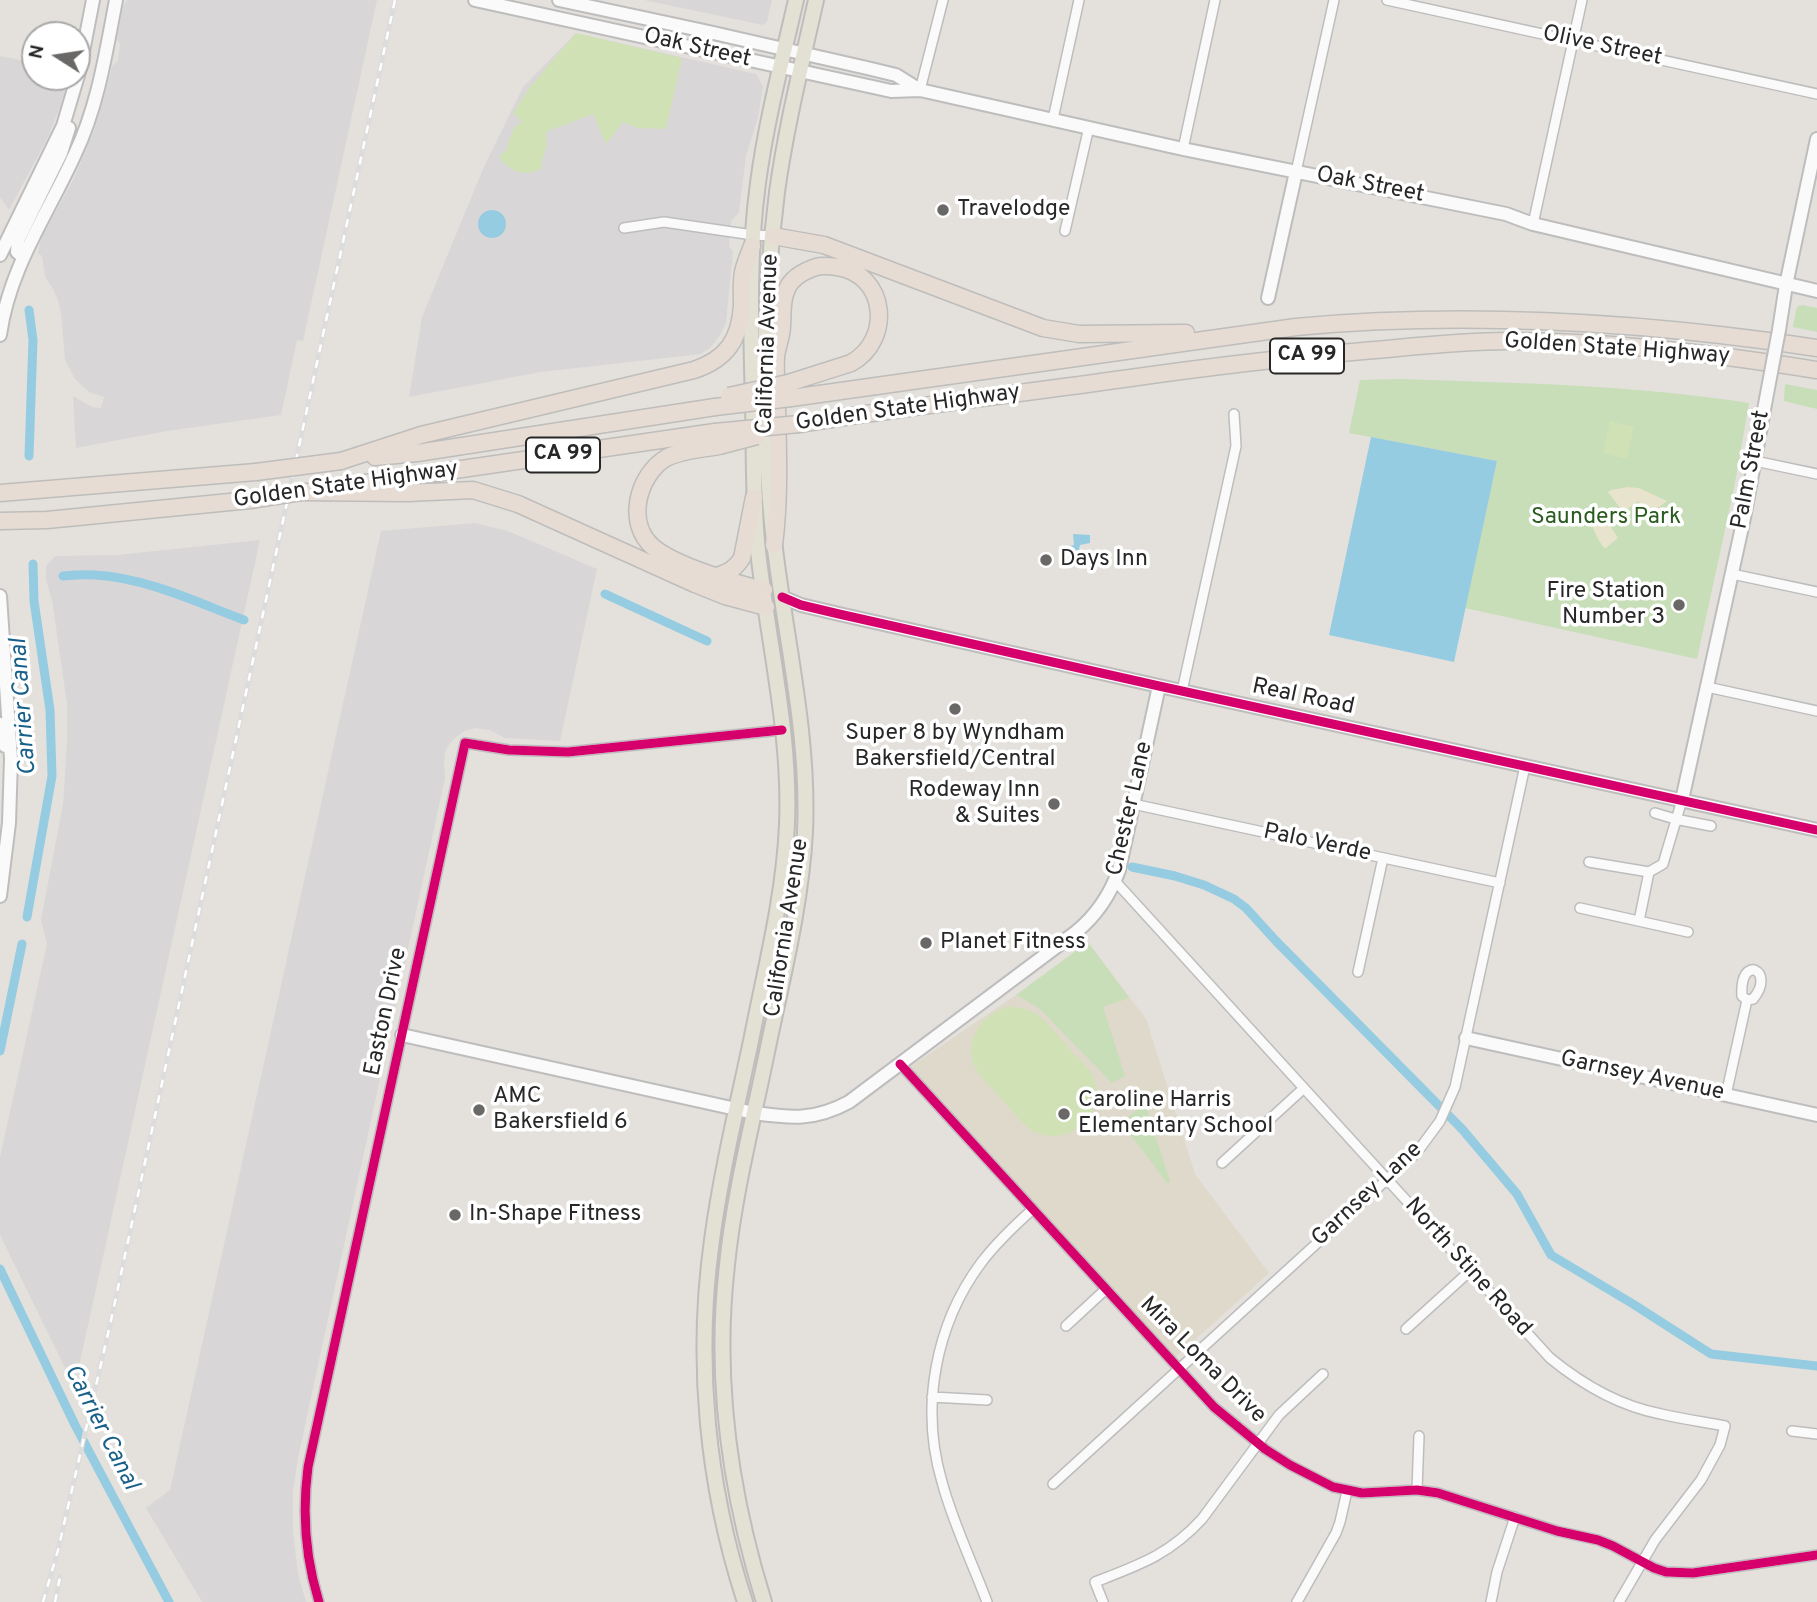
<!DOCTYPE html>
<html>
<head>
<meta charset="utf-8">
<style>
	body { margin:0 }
	#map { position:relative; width:1817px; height:1602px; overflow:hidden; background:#e4e1dc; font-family:Overpass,sans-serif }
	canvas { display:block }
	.north { position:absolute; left:21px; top:21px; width:70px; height:70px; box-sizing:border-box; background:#fff; border:2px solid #a9a9a9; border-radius:50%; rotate:282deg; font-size:19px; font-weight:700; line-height:28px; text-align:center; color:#272727 }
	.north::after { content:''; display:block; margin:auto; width:24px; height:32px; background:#696866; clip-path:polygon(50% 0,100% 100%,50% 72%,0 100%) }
</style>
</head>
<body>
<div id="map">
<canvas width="1817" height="1602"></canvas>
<div class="north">N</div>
</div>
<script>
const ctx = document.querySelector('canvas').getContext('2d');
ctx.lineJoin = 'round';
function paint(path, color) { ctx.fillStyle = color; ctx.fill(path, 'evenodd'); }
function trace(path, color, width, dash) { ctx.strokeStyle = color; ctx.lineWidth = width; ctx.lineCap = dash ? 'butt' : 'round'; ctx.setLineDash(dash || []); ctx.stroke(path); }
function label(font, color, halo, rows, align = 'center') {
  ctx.font = font + ' Overpass,sans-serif'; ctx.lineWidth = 7; ctx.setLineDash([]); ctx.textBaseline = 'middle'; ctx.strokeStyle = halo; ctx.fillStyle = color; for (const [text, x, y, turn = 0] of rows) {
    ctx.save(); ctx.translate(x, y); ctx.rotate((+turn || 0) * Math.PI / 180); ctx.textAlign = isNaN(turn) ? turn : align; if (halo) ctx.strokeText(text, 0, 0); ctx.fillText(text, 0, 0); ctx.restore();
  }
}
const industrial = new Path2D(`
	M 127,0 L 377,0 L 303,341 L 297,340 L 281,415 L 167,431 L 76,448 L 73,396 L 92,407 L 101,408 L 104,397 L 89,392 L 75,379 L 65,360 L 61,314 L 58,300 L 52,287 L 45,277 L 42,256 L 38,253 L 41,238 L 73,180 L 94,131 L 106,91 L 112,66 L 118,61 L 120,45 L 117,39 L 123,7 Z
	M 644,0 L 772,0 L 767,22 L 763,25 Z
	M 576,33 L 756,74 L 763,86 L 758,118 L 746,156 L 739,213 L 731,221 L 729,246 L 733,252 L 726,323 L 720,335 L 711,347 L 701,354 L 541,372 L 409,397 L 422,317 L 483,169 L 523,87 Z
	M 0,56 L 35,63 L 35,77 L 69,77 L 60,107 L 48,137 L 9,210 L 0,197 Z
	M 475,523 L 508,531 L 597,569 L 560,741 L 505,738 L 489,730 L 475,728 L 465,731 L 457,736 L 450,743 L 445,752 L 444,763 L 445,778 L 298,1458 L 293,1491 L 293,1532 L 298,1574 L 306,1602 L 202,1602 L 146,1508 L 170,1490 L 381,531 Z
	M 260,540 L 78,1371 L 69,1376 L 0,1235 L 0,1157 L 47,944 L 41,920 L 63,804 L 67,743 L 67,704 L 52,600 L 46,580 L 46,566 L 55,556 L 117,555 Z`);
const education = new Path2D(`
	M 1088,942 L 1146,1019 L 1195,1174 L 1269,1273 L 1175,1358 L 910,1067 L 1016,995 Z`);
const green = new Path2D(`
	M 1803,305 L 1817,308 L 1817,332 L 1793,327 L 1796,310 L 1798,306 Z
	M 1401,379 C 1518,383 1634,385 1749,403 L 1734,488 L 1697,659 L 1465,608 L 1497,461 L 1349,433 L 1360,380 Z
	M 1785,384 L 1817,390 L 1817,409 L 1784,401 Z
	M 1088,942 L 1129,998 L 1103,1007 L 1125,1076 L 1112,1083 L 1039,1008 L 1016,995 Z
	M 1146,1107 L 1170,1181 L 1167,1183 L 1122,1123 L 1136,1110 Z`);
const sand = new Path2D(`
	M 1628,487 L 1639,488 L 1667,501 L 1649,515 L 1638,501 L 1623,512 L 1608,492 L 1611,490 Z
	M 1595,504 C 1604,515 1610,526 1618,538 L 1606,548 L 1604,548 C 1594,533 1587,521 1595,504 Z`);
const pitch = new Path2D(`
	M 576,33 L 682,58 L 666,129 L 638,128 L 623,122 L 606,144 L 593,114 L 546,132 L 547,145 L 541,163 L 543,168 C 527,177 508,173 499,156 L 505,152 L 514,128 L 522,122 L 513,113 L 530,87 Z
	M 1610,421 L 1634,427 L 1627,459 L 1603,453 Z
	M 1006,1007 C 1020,1007 1031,1009 1042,1018 C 1053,1030 1064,1042 1074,1054 C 1080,1060 1088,1067 1092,1075 C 1112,1113 1065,1153 1028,1128 C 1018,1118 1008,1107 999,1096 C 980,1076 961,1059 977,1030 C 983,1019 994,1011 1006,1007 Z`);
const water = new Path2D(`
	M478 224a14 14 0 1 1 28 0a14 14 0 1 1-28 0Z
	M 1371,437 L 1497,461 L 1454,662 L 1329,635 Z
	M 1073,534 L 1090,535 L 1090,543 L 1080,545 L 1079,549 L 1083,552 L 1076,565 L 1070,564 L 1069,546 L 1074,545 Z`);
const canal = new Path2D(`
	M 29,310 L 33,340 L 29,456
	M 63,576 C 73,575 84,574 95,575 C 147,578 196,602 244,620
	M 605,594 L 707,641
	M 1132,867 L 1175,876 L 1204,885 L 1234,899 L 1246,908 L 1276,941 L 1462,1129 L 1517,1194 L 1551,1255 L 1633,1304 L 1711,1354 L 1817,1366
	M 27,917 L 52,776 L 50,710 L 34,601 L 33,564
	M 0,1051 L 22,944
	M 0,1269 L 75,1425 L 169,1602`);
const street = new Path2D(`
	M 1387,0 L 1817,94
	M 920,90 L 943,0
	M 1053,119 L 1079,0
	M 1183,149 L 1215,0
	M 1296,172 L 1334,0
	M 1533,224 L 1582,0
	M 624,228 L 664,222 L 753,235 L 773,236
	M 1065,231 L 1089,127
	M 1755,461 L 1817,474
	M 1732,574 L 1817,592
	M 1707,687 L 1817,711
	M 1182,691 L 1236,446 L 1234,414
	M 1133,804 L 1500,883
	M 1655,813 L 1675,819 L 1711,826
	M 1589,862 L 1649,872 L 1663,864 L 1682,800
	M 1115,881 L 1550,1358 C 1583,1385 1619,1406 1661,1414 C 1682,1419 1704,1422 1725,1426 L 1720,1445 L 1701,1480 L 1655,1540 L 1619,1602
	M 1580,908 L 1688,932
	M 1639,921 L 1649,872
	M 1358,972 L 1383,858
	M 900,1064 L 1214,1407 L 1265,1449 L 1290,1465 L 1333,1487 L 1362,1493 L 1417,1490 L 1438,1493 L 1557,1531 L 1598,1540 L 1613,1546 L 1654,1568 L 1666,1572 L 1693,1573 L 1817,1555
	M 1726,1095 L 1747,1000 L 1742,996 C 1739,952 1777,971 1753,999 L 1747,1000
	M 1222,1163 L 1304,1088
	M 1066,1326 L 1106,1289
	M 1406,1329 L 1470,1271
	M 932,1397 L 987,1400
	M 1792,1431 L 1817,1434
	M 1053,1484 L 1418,1151 L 1440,1121 L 1455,1087 L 1525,766
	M 1417,1490 L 1419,1436
	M 319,1602 C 305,1557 302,1513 308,1467 L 465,743 L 509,750 L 568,752 L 782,730
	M 987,1602 C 972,1562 953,1523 942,1482 C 920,1408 935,1325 981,1263 C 996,1243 1014,1226 1033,1209
	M 1103,1602 L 1095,1582 C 1139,1565 1169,1555 1202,1519 L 1279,1415 L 1323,1374
	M 1297,1602 L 1336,1533 L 1340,1522 L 1347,1491
	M 1491,1602 L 1497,1572 L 1515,1517`);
const secondary = new Path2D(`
	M 475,0 L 873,87 L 891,91 L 920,90 L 1183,149 L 1506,214 L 1533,224 L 1817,291
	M 559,0 L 709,32 L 867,68 L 896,75 L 920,90
	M 0,255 L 63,126 L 79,72 L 93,0
	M 23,257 L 17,252 L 18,240 L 61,153 L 69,128
	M 1268,298 L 1296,172
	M 1779,330 L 1786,285 L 1817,139
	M 0,335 C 9,268 48,214 75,154 C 98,106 106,52 116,0
	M 0,596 L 11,759 L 9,823 L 0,896
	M 782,597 L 801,605 L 839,614 L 1159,686 L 1817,830
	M 0,724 L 1,732 L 5,746
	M 1682,800 L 1744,518 L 1766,399
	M 402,1035 L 754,1113 C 791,1118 814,1121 849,1102 L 1076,932 C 1097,915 1110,895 1119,870 L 1159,686
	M 1466,1038 L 1817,1115`);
const primary = new Path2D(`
	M 745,1602 C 707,1486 695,1361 712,1240 C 721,1173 737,1107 751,1041 C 765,969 784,897 787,824 C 791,729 766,635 757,541 C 753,495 754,449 753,403 C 751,329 748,256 758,183 C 766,122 782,61 796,0
	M 764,1602 C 730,1493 714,1378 727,1265 C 734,1195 752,1125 766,1057 C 781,983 801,908 805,832 C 810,720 778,611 770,501 C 762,398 764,294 777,192 C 786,127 802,63 816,0`);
const highway = new Path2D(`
	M 773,236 L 824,245 L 1043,328 L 1079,334 L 1186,333
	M 791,398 L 1296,327 C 1470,311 1645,322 1817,348
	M 799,424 C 906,407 1015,394 1123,379 C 1207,367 1291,357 1375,350 C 1419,346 1463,341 1507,341 C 1611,341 1715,354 1817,370
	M 719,446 C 702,449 682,450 666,458 C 638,475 625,523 653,547 C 676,566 734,583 764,590
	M 375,457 L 417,453 L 715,407
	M 341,461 L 421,435 L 694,370 C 727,359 740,339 742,305 C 742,294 741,283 743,272 C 745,263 749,254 752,246
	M 359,484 L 715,432
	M 301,492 L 407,493 L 473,490 L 518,504 L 695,584 L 725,596 L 766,607
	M 0,493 L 256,472
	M 0,521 L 47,520 L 250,500
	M 774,545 C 780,498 778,452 777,406 C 777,390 775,373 776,357 C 777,347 782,336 782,326 C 783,313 781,301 787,289 C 792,277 804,271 816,267 C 823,265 830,266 837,267 C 887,274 893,340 851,363 L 788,383
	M 717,576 C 729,572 735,569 742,558 L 754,497`);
const rail = new Path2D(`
	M 43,1602 L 58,1550 L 110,1325 L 395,0
	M 55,1602 L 60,1577`);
const secondaryBridge = new Path2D(`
	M 1766,399 L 1779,330`);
const highwayBridge = new Path2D(`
	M 729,396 L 788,383
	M 715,407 L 791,398
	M 715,432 L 799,424
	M 719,446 L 757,436
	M 256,472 L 341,461
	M 250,500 L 301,492`);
const cycleway = new Path2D(`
	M 782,597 L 801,605 L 839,614 L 1159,686 L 1817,830
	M 900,1064 L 1214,1407 L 1265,1449 L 1290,1465 L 1333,1487 L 1362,1493 L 1417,1490 L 1438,1493 L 1557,1531 L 1598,1540 L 1613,1546 L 1654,1568 L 1666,1572 L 1693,1573 L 1817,1555
	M 319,1602 C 305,1557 302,1513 308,1467 L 465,743 L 509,750 L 568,752 L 782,730`);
const markers = [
	[943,210,7,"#696866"],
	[1046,560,7,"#696866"],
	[1679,605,7,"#696866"],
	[955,709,7,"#696866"],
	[1054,804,7,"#696866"],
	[926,943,7,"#696866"],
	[479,1110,7,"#696866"],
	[1064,1114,7,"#696866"],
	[455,1215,7,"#696866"]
];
const shields = [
	[1307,356,74],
	[563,455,74]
];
const shieldNames = [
	["CA 99",1307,356],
	["CA 99",563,455]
];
const streetNames = [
	["Olive Street",1602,47,12],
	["Oak Street",697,49,13],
	["Oak Street",1370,186,11],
	["California Avenue",769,344,-88],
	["Golden State Highway",1617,350,4],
	["Golden State Highway",908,409,-8],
	["Palm Street",1752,470,-79],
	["Golden State Highway",346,486,-8],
	["Real Road",1303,698,12],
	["Chester Lane",1131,809,-77],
	["Palo Verde",1317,844,12],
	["California Avenue",788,928,-81],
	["Easton Drive",387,1012,-78],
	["Garnsey Avenue",1642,1077,12],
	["Garnsey Lane",1368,1195,-43],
	["North Stine Road",1467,1268,48],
	["Mira Loma Drive",1202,1361,45]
];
const poiNames = [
	["Travelodge",957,210],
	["Days Inn",1060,560],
	["Fire Station",1665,592,"right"],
	["Number 3",1665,618,"right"],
	["Super 8 by Wyndham",955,734,"center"],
	["Bakersfield/Central",955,760,"center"],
	["Rodeway Inn",1040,791,"right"],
	["& Suites",1040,817,"right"],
	["Planet Fitness",940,943],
	["AMC",493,1097],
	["Bakersfield 6",493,1123],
	["Caroline Harris",1078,1101],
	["Elementary School",1078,1127],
	["In-Shape Fitness",469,1215]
];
const parkNames = [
	["Saunders Park",1606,518]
];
const waterNames = [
	["Carrier Canal",25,707,-94],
	["Carrier Canal",100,1428,63]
];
paint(industrial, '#d9d6d8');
paint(education, '#dfd9cb');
paint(green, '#c7deb8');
paint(sand, '#e8e3cc');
paint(pitch, '#d0e1b6');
paint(water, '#96cce1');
trace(canal, '#96cce1', 9);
trace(street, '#bebdbe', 12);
trace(secondary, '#bebdbe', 16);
trace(primary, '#bebdbb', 18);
trace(highway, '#bebdbb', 19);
trace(street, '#fbfafa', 9);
trace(secondary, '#fbfafa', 12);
trace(primary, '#e3e0d4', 14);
trace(highway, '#e6dcd4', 16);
trace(rail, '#dcdcdd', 5);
trace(rail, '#fff', 2.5, [8]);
trace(secondaryBridge, '#bebdbe', 16, []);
trace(highwayBridge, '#bebdbb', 19, []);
trace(secondaryBridge, '#fbfafa', 12);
trace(highwayBridge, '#e6dcd4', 16);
trace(cycleway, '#d6006c', 9);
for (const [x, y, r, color] of markers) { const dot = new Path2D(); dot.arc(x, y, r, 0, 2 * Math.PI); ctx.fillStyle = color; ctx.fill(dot); trace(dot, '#fff', 2.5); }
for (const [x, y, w] of shields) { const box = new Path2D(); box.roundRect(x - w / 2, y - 17.5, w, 35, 5); ctx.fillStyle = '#fff'; ctx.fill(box); trace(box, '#272727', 2); }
label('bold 21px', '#272727', null, shieldNames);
label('23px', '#272727', '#fff', streetNames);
label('23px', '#272727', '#fff', poiNames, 'left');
label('23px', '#2a5c1f', '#fff', parkNames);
label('italic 24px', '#186089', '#fff', waterNames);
</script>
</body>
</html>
